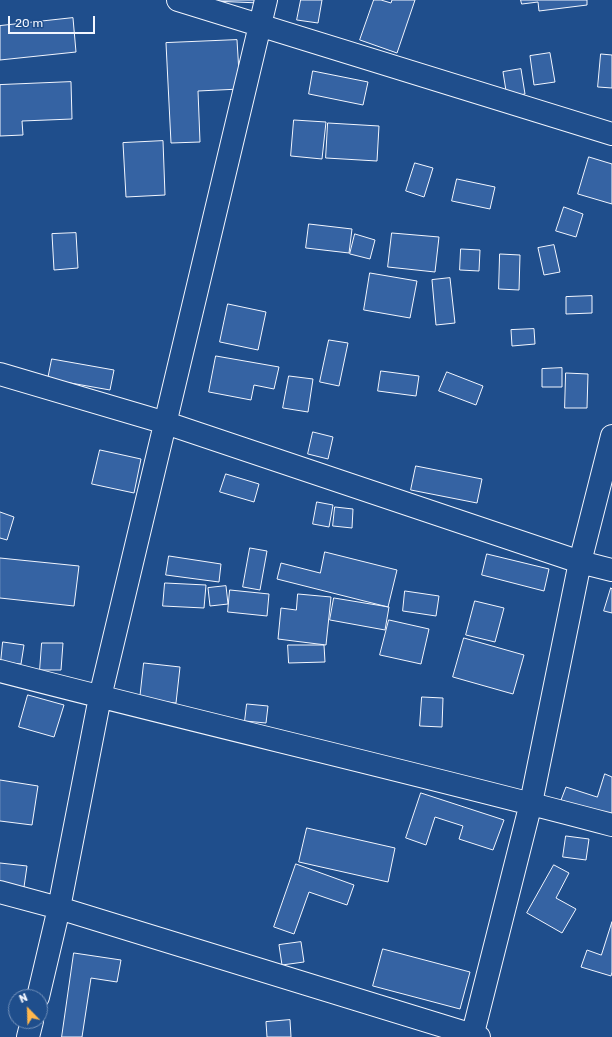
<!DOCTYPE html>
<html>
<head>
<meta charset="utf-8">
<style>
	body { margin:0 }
	#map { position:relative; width:612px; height:1037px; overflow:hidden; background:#1f4e8c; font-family:Rubik,sans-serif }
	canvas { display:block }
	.north { position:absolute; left:8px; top:989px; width:40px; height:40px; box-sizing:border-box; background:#1f4e8c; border:1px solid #7391ba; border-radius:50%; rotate:337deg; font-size:11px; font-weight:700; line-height:16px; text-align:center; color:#f2f6ff }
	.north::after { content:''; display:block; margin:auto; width:14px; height:18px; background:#ffb74d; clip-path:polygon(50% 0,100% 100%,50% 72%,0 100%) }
	.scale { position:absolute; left:8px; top:16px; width:87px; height:18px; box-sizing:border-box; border:2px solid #f2f6ff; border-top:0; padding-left:5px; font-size:12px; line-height:14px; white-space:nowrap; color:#f2f6ff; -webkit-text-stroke:3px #1f4e8c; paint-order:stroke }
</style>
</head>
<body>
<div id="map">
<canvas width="612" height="1037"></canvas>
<div class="north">N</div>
<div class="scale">20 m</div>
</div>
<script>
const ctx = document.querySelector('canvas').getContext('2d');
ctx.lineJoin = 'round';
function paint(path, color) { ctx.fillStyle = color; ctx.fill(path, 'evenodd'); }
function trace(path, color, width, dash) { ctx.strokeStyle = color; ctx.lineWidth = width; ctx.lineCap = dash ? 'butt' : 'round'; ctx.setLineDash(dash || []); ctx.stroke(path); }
const building = new Path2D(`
	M 211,0 L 260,0 L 260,3 L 211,1 Z
	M 301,0 L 322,0 L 318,23 L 297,20 Z
	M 374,0 L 381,0 L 391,3 L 392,0 L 415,0 L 397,53 L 360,40 Z
	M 521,0 L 587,0 L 587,5 L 539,11 L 538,2 L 522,4 Z
	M 73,18 L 76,52 L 0,60 L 0,26 Z
	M 237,40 L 240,89 L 198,91 L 200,142 L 171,143 L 166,43 Z
	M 550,53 L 555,82 L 534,85 L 530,56 Z
	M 601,54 L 612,55 L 612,88 L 598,87 Z
	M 521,69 L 525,94 L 507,97 L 503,72 Z
	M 313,71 L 368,82 L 363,105 L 309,94 Z
	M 71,82 L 72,119 L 22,121 L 23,135 L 0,136 L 0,85 Z
	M 294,120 L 326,122 L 322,159 L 291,156 Z
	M 328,123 L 379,126 L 377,161 L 326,158 Z
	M 163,141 L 165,195 L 126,197 L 123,143 Z
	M 589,157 L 612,164 L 612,204 L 578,194 Z
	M 415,163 L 433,168 L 424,197 L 406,191 Z
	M 457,179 L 495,187 L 490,209 L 452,201 Z
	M 564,207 L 583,214 L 576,237 L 556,231 Z
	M 309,224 L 352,229 L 349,253 L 306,248 Z
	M 76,233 L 78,268 L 54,270 L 52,234 Z
	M 392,233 L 439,237 L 435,272 L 388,267 Z
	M 355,234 L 375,240 L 370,259 L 350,254 Z
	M 554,245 L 560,272 L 544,275 L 538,248 Z
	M 461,249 L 480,250 L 479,271 L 460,270 Z
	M 500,254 L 520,255 L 519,290 L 499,289 Z
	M 370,273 L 417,281 L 410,318 L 364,310 Z
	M 450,278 L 455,323 L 436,325 L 432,280 Z
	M 592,296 L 592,313 L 566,314 L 566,297 Z
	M 228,304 L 266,312 L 258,350 L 220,342 Z
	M 534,329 L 535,344 L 512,346 L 511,330 Z
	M 329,340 L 348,343 L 339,386 L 320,382 Z
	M 216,356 L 279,367 L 274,389 L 254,385 L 251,400 L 209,392 Z
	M 52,359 L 114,370 L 110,390 L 48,379 Z
	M 562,368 L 562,387 L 542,387 L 542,369 Z
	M 381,371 L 419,376 L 416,396 L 378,391 Z
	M 447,372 L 483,386 L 476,405 L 439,391 Z
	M 566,373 L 588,374 L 587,408 L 565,408 Z
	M 289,376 L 313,379 L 308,412 L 283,408 Z
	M 313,432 L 333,437 L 328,459 L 308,454 Z
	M 100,450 L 141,459 L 134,493 L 92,484 Z
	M 416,466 L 482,479 L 477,503 L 411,490 Z
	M 226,474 L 259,484 L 254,502 L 220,492 Z
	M 317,502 L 333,505 L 329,527 L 313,524 Z
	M 335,507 L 353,509 L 352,528 L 333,526 Z
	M 0,512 L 14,517 L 7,540 L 0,538 Z
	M 250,548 L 267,551 L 260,590 L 243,587 Z
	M 325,552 L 397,570 L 388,607 L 277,579 L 281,563 L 320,573 Z
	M 487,554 L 549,569 L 544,591 L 482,575 Z
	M 169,556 L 221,564 L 219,582 L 166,575 Z
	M 0,558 L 79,566 L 74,606 L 0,598 Z
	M 165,583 L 206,585 L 204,608 L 163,606 Z
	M 226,586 L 228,604 L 210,606 L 208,588 Z
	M 611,588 L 612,589 L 612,613 L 604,611 Z
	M 230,590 L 269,594 L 267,616 L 228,612 Z
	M 405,591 L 439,596 L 436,616 L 403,611 Z
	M 298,594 L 331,597 L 326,645 L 278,639 L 281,608 L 296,610 Z
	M 334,598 L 389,607 L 385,630 L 330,620 Z
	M 475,601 L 504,608 L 495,642 L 466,635 Z
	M 389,620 L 429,629 L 421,664 L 380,655 Z
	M 464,638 L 524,655 L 513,694 L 453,677 Z
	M 3,642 L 24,645 L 21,664 L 1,662 Z
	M 42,643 L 63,643 L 61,670 L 40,670 Z
	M 288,645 L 324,645 L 325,662 L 289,663 Z
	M 144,663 L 180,667 L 176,703 L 140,699 Z
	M 28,695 L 64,705 L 54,737 L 19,727 Z
	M 422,697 L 443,698 L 442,727 L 420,726 Z
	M 247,704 L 268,706 L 266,723 L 245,721 Z
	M 605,774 L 612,777 L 612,817 L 561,800 L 566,787 L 597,797 Z
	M 0,780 L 38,786 L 32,825 L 0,821 Z
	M 421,793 L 504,820 L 493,850 L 459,839 L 463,826 L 435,817 L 426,845 L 406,838 Z
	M 307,828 L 395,848 L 388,882 L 299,862 Z
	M 566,836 L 589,839 L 586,860 L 563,857 Z
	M 0,863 L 27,866 L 24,887 L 0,884 Z
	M 296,864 L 354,885 L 347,905 L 309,892 L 294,934 L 274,927 Z
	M 554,865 L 569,873 L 556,898 L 576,909 L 562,933 L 527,913 Z
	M 612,922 L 612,972 L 611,976 L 581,967 L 587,950 L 601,955 Z
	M 301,942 L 304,962 L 282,965 L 279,945 Z
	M 383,949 L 470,972 L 460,1009 L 373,986 Z
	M 74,953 L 121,960 L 117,982 L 91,978 L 82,1037 L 62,1037 Z
	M 290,1020 L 291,1037 L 267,1037 L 266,1022 Z`);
const minor = new Path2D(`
	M 178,0 L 612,134
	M 0,374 L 166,423 L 580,562 L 612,570
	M 0,671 C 204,724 409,771 612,825
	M 0,892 L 59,908 L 479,1037
	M 38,997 L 59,908 L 100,697 L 266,0
	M 28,1037 L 32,1021
	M 472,1037 L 531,803 L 580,562 L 612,436`);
paint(building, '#3563a3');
trace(building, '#f2f6ff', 1);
trace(minor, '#f2f6ff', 24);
trace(minor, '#1f4e8c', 22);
</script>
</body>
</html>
